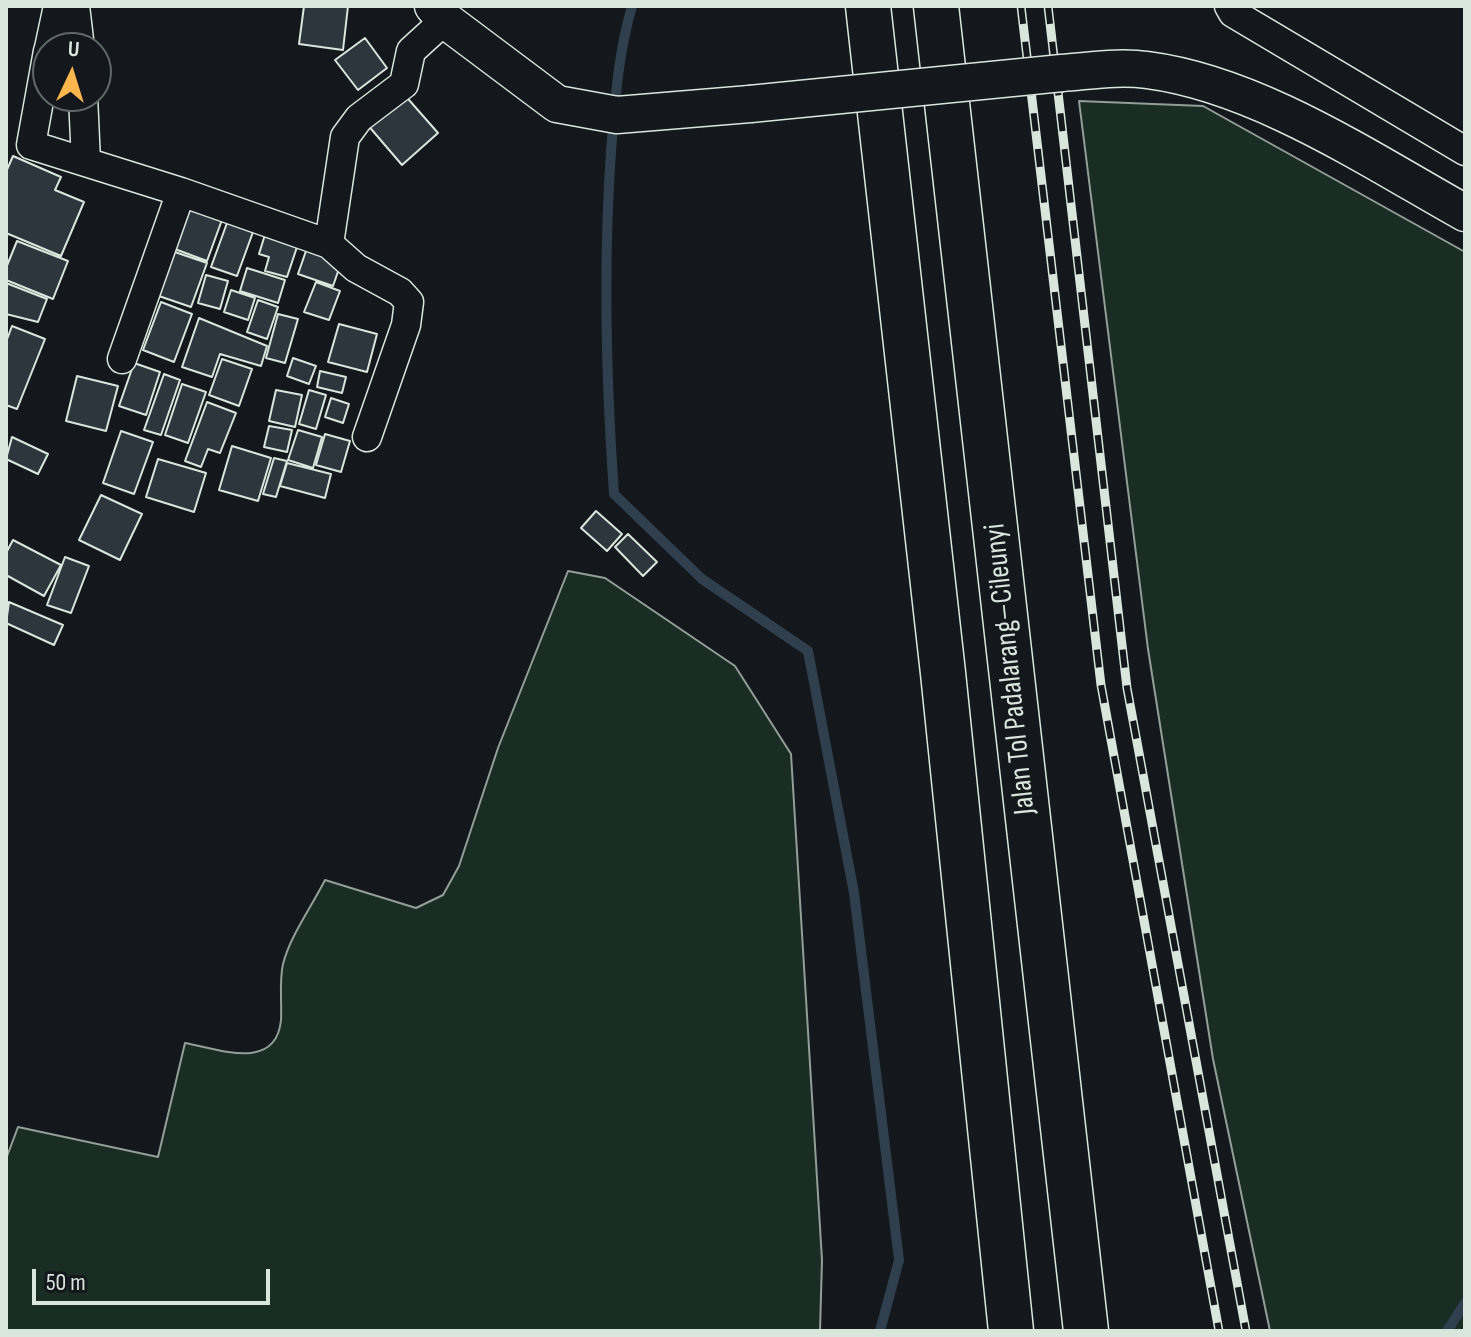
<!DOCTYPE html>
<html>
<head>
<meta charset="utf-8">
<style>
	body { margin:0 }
	#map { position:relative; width:1471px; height:1337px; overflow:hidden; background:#14181c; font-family:"Sofia Sans Condensed",sans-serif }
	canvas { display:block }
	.frame { position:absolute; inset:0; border:8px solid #d8e6dc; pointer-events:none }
	.north { position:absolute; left:32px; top:32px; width:80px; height:80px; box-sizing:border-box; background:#14181c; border:2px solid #626a69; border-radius:50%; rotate:4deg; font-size:22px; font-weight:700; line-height:32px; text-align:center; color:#d8e6dc }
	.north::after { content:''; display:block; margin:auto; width:28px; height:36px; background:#ffb74d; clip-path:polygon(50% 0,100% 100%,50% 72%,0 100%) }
	.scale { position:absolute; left:32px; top:1269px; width:238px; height:36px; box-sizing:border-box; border:4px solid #d8e6dc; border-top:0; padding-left:10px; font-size:24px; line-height:28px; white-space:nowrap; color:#d8e6dc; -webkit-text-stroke:6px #14181c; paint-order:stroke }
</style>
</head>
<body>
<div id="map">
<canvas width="1471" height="1337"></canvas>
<div class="frame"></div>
<div class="north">U</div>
<div class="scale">50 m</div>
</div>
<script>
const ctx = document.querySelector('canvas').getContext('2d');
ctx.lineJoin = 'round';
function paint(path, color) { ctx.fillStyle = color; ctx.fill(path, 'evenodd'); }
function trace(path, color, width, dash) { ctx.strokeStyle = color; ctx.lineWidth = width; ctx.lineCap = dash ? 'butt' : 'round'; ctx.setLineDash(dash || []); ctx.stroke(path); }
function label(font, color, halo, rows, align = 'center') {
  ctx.font = font + ' "Sofia Sans Condensed",sans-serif'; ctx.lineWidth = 6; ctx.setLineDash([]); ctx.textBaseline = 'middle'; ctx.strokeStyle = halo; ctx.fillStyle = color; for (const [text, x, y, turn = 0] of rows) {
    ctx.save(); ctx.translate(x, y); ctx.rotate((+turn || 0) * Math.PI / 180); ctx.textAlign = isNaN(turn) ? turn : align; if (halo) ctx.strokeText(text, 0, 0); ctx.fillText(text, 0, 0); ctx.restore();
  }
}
const green = new Path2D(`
	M 1079,101 L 1203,106 L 1465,252 L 1465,1331 L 1270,1331 L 1213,1059 L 1148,649 Z
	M 568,571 L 605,578 L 735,666 L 791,754 L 822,1260 L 820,1331 L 6,1331 L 6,1159 L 18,1127 L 158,1157 L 185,1043 C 219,1049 276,1072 281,1020 C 282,1002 279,981 283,964 C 290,936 312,906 325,880 L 416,908 L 443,895 L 459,866 L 498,748 Z`);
const stream = new Path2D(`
	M 632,6 C 618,54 615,101 611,151 C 603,265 606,380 614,494 L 702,579 L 808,651 L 854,893 L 899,1260 L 880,1331
	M 1447,1331 L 1465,1303`);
const building = new Path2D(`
	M 304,6 L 348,6 L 343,50 L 299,44 Z
	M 365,38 L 387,68 L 358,90 L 335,60 Z
	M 402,92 L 438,133 L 402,165 L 366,123 Z
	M 13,156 L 61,177 L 55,190 L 84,202 L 61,256 L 6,233 L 6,172 Z
	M 188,205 L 223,217 L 207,261 L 172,248 Z
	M 227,223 L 253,232 L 237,276 L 211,267 Z
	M 267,228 L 300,238 L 287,277 L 265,271 L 269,257 L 259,254 Z
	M 17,241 L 68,261 L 53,299 L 6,280 L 6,268 Z
	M 307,248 L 342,260 L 333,286 L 298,274 Z
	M 169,250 L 207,263 L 191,307 L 153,294 Z
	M 247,268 L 285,280 L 278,303 L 240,291 Z
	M 206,275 L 228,281 L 220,309 L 198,303 Z
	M 316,282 L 340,291 L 329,320 L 304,312 Z
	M 6,283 L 47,299 L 38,322 L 6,314 Z
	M 231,290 L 255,298 L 248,320 L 224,312 Z
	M 258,300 L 278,307 L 267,339 L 247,332 Z
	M 161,302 L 192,314 L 174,362 L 143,350 Z
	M 278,314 L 298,319 L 285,363 L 266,358 Z
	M 199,318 L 267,346 L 261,366 L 220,354 L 212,377 L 182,367 Z
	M 339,324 L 377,334 L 367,372 L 328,362 Z
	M 12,326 L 45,339 L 17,409 L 6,405 L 6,342 Z
	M 293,358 L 316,366 L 309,384 L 287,376 Z
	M 222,359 L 252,369 L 239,406 L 209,395 Z
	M 134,363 L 160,372 L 146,415 L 119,406 Z
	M 320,371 L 346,377 L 342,393 L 317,387 Z
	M 164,374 L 180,380 L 161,435 L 144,430 Z
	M 77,376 L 118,386 L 106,431 L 66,421 Z
	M 182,384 L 206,392 L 188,443 L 165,435 Z
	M 276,390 L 302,395 L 295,427 L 269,421 Z
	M 309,390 L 326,395 L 316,429 L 299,424 Z
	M 331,398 L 349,404 L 343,423 L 325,417 Z
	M 207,402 L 236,413 L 220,453 L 208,449 L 201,467 L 185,461 Z
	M 269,426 L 292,430 L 287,452 L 264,447 Z
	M 298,430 L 322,437 L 313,468 L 288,460 Z
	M 121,431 L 153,442 L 134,494 L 103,483 Z
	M 325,434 L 350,441 L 341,472 L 316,465 Z
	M 12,437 L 48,454 L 38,474 L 6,459 Z
	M 232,446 L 271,458 L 258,501 L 219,490 Z
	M 274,458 L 287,461 L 276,497 L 263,494 Z
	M 158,459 L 206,473 L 194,512 L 146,497 Z
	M 287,463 L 331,474 L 325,498 L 280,486 Z
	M 101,495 L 142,514 L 120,560 L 79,540 Z
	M 596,511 L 622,534 L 607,551 L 581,528 Z
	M 628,534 L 657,562 L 643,576 L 615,547 Z
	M 13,540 L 61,565 L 44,596 L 6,575 L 6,553 Z
	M 65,557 L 89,566 L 71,613 L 47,605 Z
	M 9,602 L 63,625 L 54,645 L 6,623 Z`);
const minor = new Path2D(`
	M 75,6 L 80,48
	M 1229,6 L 1233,13 L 1465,151
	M 49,48 L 58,6
	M 48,51 L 31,145 L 181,192
	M 83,96 L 86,162
	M 329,244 L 345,137 L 359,118 L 404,84 L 411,51 L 445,20
	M 122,359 L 181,192 L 329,244 L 356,268 L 400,292 L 409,302 L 406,325 L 367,437`);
const tertiary = new Path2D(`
	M 433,6 L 445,20 L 557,104 L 617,115 L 750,104
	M 1062,73 C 1090,71 1119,66 1147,70 C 1257,84 1370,160 1465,213`);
const motorway = new Path2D(`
	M 868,6 L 943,673 L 1011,1331
	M 936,6 L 1086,1331`);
const rail = new Path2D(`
	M 1021,6 L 1101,685 L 1219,1331
	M 1048,6 L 1127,688 L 1246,1331`);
const tertiaryBridge = new Path2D(`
	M 750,104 L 1062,73`);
const streetNames = [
	["Jalan Tol Padalarang–Cileunyi",1011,669,-96]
];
paint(green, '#1a2d24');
trace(green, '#939e99', 2);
trace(stream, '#2f3f4d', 10);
paint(building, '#2c363c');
trace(building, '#d8e6dc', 2);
trace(minor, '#d8e6dc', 31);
trace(tertiary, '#d8e6dc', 39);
trace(motorway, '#d8e6dc', 47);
trace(minor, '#14181c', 28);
trace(tertiary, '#14181c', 36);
trace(motorway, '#14181c', 44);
trace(rail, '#d8e6dc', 9);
trace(rail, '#14181c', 6, [18]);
trace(tertiaryBridge, '#d8e6dc', 39, []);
trace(tertiaryBridge, '#14181c', 36);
label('30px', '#d8e6dc', '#14181c', streetNames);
</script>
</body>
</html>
